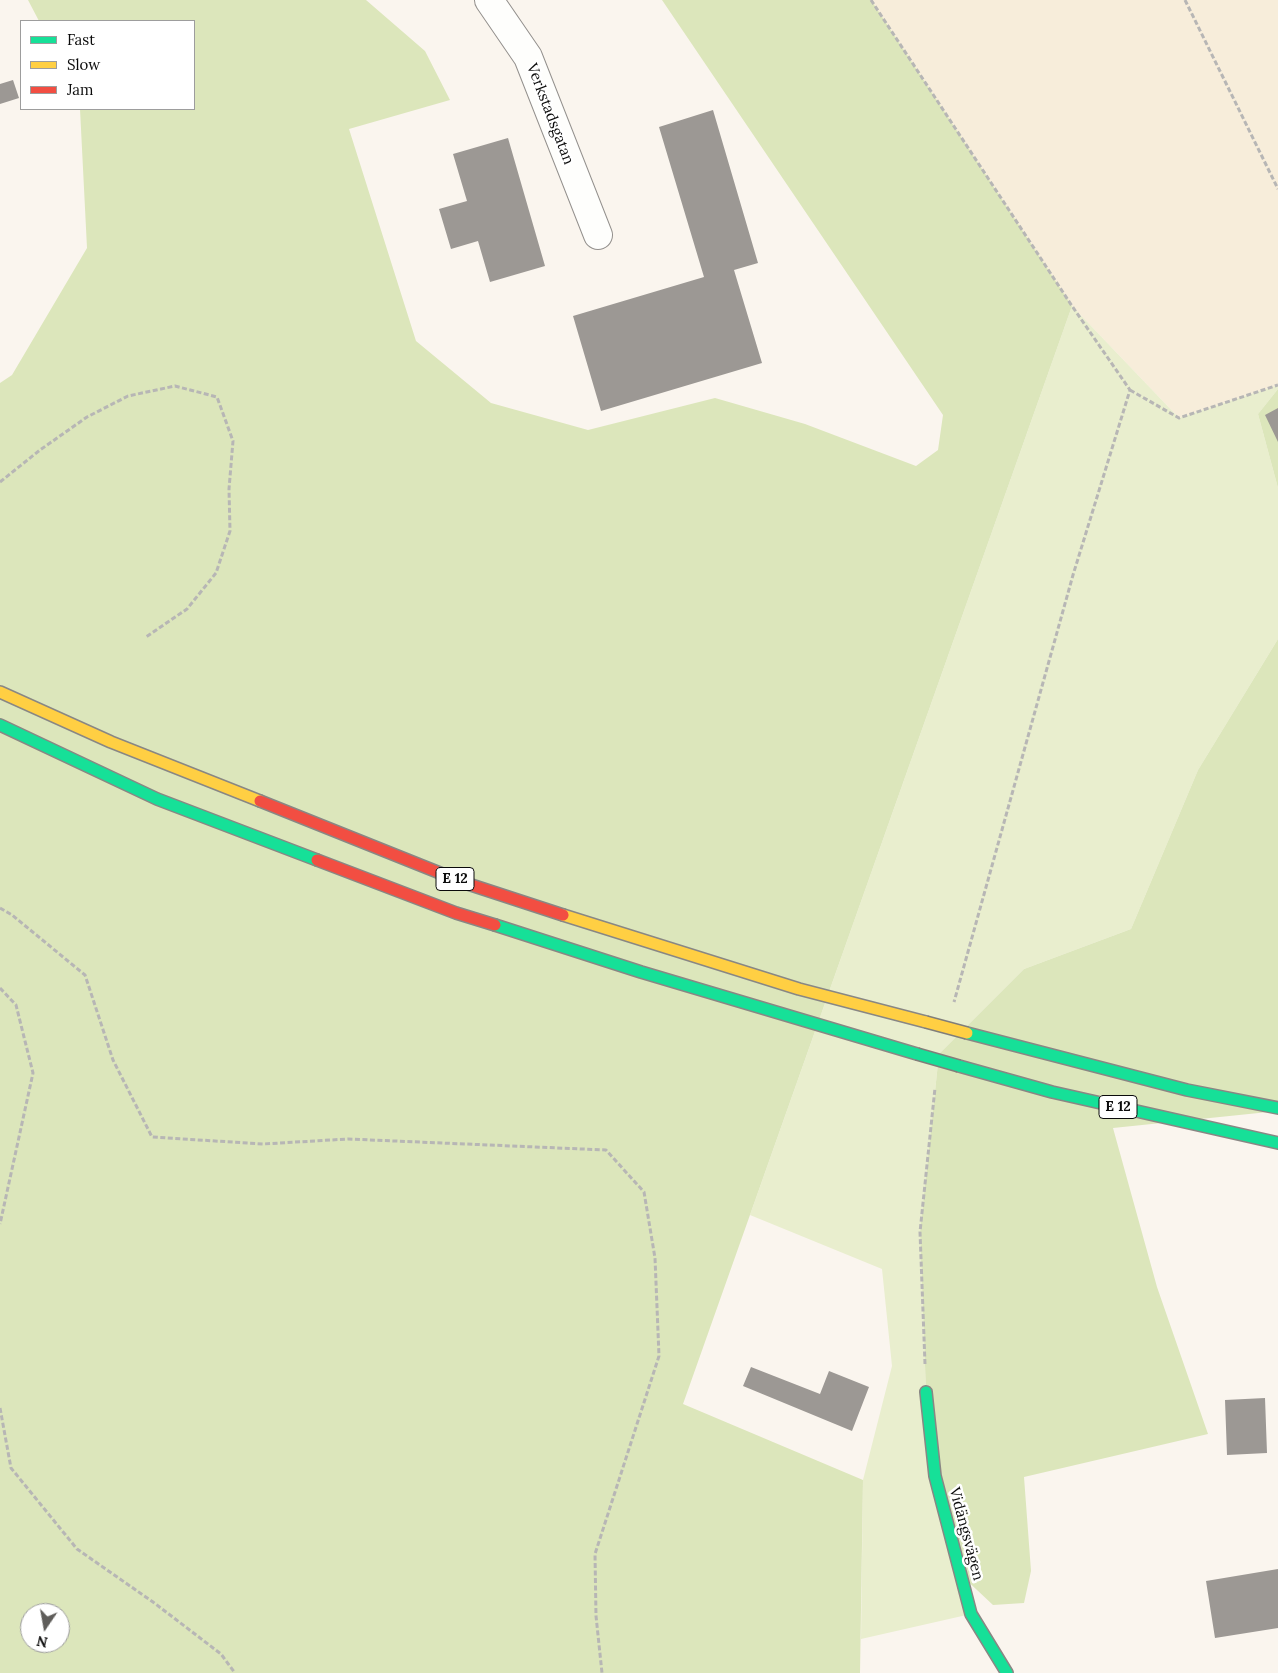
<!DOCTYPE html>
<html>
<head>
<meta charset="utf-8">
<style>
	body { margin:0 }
	#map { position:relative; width:1278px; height:1673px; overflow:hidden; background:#faf5ee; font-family:Lora,serif }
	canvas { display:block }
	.legend { position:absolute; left:20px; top:20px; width:175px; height:90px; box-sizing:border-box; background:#fff; border:1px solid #9d9d9d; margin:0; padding:6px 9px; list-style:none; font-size:15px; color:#0b0b0b }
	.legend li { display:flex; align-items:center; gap:10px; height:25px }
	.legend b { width:25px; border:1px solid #9d9d9d }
	.north { position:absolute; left:20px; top:1603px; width:50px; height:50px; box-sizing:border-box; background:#fff; border:1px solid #9d9d9d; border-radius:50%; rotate:192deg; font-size:14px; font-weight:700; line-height:20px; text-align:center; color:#0b0b0b }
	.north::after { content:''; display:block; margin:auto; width:18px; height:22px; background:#5f5d5a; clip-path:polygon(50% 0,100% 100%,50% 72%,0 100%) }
</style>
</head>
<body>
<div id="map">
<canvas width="1278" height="1673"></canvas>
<ul class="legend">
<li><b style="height:6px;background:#16e098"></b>Fast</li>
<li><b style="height:6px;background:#ffcf43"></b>Slow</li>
<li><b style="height:6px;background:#f24e42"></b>Jam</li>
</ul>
<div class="north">N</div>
</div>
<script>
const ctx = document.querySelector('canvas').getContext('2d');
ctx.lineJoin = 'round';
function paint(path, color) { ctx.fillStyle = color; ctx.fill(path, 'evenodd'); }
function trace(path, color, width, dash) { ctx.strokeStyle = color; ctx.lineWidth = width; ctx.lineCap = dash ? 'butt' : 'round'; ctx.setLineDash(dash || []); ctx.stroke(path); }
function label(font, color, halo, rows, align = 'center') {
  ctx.font = font + ' Lora,serif'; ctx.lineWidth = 5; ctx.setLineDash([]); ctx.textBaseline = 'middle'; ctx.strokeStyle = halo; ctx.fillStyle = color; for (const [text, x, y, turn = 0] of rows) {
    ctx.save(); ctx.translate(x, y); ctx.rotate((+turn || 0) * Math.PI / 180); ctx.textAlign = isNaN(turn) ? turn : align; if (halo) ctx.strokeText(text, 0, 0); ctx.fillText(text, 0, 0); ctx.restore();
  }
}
const farmland = new Path2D(`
	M 871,0 L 1278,0 L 1278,385 L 1179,418 L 1072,306 Z`);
const green = new Path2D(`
	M 1072,306 L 1179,418 L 1278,385 L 1278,389 L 1258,414 L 1278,488 L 1278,639 L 1198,770 L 1131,929 L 1024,969 L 939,1054 L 920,1232 L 926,1392 L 971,1614 L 861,1639 L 863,1480 L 892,1366 L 882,1269 L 750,1215 Z`);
const forest = new Path2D(`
	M 28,0 L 366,0 L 425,51 L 450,100 L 349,129 L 416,341 L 491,403 L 588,430 L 715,398 L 805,424 L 916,466 L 938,450 L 943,415 L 662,0 L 871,0 L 1072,306 L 683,1404 L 863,1480 L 860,1673 L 0,1673 L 0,383 L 12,375 L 87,248 L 80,109 L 194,109 L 194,21 L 39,21 ZM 30,1613 L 60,1613 L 60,1643 L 30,1643 Z
	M 1278,389 L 1278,488 L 1258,414 Z
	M 1278,639 L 1278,1111 L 1113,1128 L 1157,1287 L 1208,1434 L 1024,1477 L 1031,1571 L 1024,1603 L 993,1605 L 961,1575 L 926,1392 L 920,1232 L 939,1054 L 1024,969 L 1131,929 L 1198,770 Z`);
const building = new Path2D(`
	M 13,80 L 19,98 L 0,104 L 0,84 Z
	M 713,110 L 758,263 L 734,270 L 762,363 L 601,411 L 573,316 L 704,277 L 659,127 Z
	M 508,138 L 545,266 L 490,282 L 478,241 L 451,249 L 439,209 L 467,201 L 453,154 Z
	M 1278,408 L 1278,442 L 1265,415 Z
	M 751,1367 L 820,1394 L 829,1371 L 869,1387 L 852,1431 L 743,1386 Z
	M 1265,1398 L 1267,1453 L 1227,1455 L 1225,1400 Z
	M 1278,1569 L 1278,1628 L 1215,1638 L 1206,1581 Z`);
const path = new Path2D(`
	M 871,0 L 1072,306 L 1130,390 L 1073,575 L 954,1002
	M 1185,0 L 1278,189
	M 1130,390 L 1179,418 L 1278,385
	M 0,482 L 40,450 L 87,417 L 128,396 L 175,386 L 217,397 L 233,441 L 229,489 L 230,531 L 216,573 L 187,609 L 146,637
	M 0,908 L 12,915 L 85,975 L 113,1060 L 152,1137 L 263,1144 L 348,1139 L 606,1150 L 644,1192 L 655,1258 L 659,1356 L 595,1554 L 596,1616 L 602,1673
	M 0,988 L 16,1005 L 33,1073 L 0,1224
	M 925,1364 L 920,1232 L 935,1088
	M 0,1408 L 11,1468 L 77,1549 L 153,1602 L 221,1654 L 235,1673`);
const street = new Path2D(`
	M 489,0 L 528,57 L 598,235`);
const fast = new Path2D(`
	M 0,725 L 157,799 L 317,860
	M 495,925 L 641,972 L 917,1054
	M 967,1033 L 1187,1090 L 1278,1108
	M 959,1066 L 1052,1092 L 1278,1143
	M 926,1392 L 935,1476 L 971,1614 L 1007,1673`);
const slow = new Path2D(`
	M 0,692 L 111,742 L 260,801
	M 563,915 L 799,989 L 926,1022`);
const jam = new Path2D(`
	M 260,801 L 465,883 L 563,915
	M 317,860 L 456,913 L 495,925`);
const fastBridge = new Path2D(`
	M 917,1054 L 959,1066`);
const slowBridge = new Path2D(`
	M 926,1022 L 967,1033`);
const shields = [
	[455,879,38],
	[1118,1107,38]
];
const shieldNames = [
	["E 12",455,879],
	["E 12",1118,1107]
];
const streetNames = [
	["Verkstadsgatan",550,114,69],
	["Vidängsvägen",966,1534,75]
];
paint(farmland, '#f7edda');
paint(green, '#e9eece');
paint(forest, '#dce6bb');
paint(building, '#9c9894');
trace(street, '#93908d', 30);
trace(fast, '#898784', 14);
trace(slow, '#898784', 14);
trace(jam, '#898784', 14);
trace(path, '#b7b6b5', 3, [5, 2.5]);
trace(street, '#fefefc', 28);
trace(fast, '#16e098', 11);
trace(slow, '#ffcf43', 11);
trace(jam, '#f24e42', 11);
trace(fastBridge, '#807e7a', 14, []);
trace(slowBridge, '#807e7a', 14, []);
trace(fastBridge, '#16e098', 11);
trace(slowBridge, '#ffcf43', 11);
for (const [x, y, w] of shields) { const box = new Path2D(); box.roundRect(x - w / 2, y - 11.5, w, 23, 4); ctx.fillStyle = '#fff'; ctx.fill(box); trace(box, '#0b0b0b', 1); }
label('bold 14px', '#0b0b0b', null, shieldNames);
label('15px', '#0b0b0b', '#fff', streetNames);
</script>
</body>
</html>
